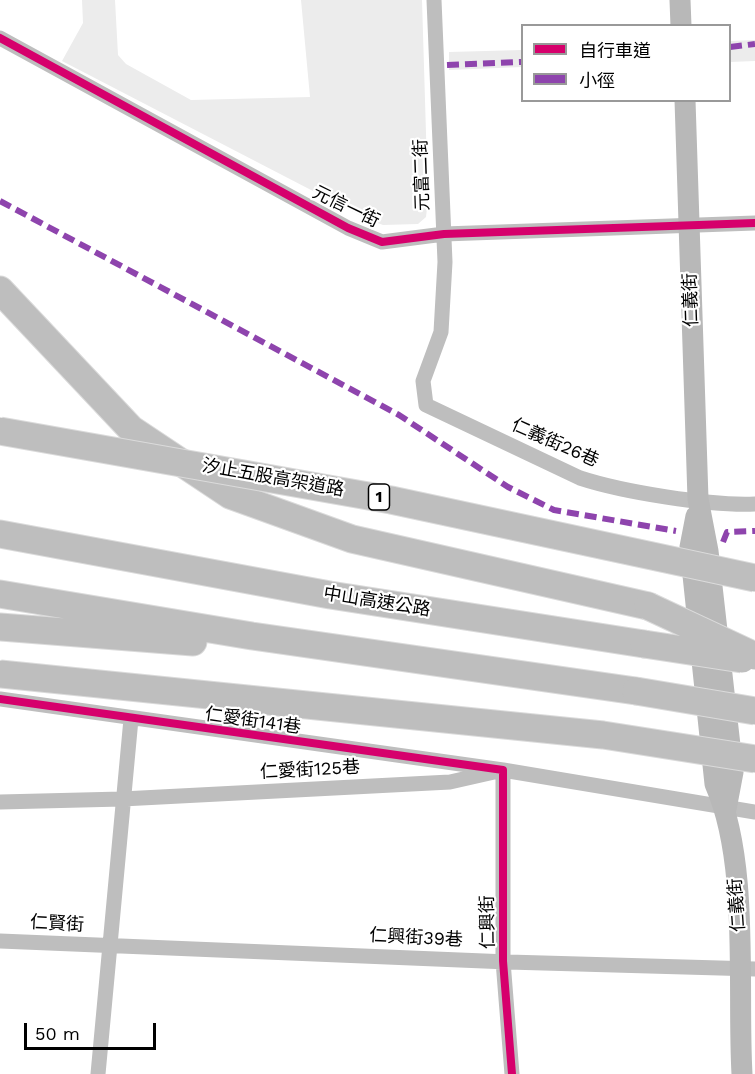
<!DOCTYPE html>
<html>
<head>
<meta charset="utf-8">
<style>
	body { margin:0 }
	#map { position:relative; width:755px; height:1074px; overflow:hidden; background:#fff; font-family:"Work Sans","Noto Sans TC",sans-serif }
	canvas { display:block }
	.legend { position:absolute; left:521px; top:24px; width:210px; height:78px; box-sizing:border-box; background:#fff; border:2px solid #999; margin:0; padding:8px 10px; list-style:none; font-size:18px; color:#000 }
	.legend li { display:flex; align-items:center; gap:12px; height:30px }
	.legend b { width:30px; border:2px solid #999 }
	.scale { position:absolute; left:24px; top:1023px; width:132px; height:27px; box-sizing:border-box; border:3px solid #000; border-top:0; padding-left:8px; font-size:18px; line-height:21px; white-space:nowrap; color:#000; -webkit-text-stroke:4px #fff; paint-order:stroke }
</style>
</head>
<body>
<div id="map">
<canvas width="755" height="1074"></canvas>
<ul class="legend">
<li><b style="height:8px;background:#d6006c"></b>自行車道</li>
<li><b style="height:8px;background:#8e44ad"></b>小徑</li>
</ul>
<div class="scale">50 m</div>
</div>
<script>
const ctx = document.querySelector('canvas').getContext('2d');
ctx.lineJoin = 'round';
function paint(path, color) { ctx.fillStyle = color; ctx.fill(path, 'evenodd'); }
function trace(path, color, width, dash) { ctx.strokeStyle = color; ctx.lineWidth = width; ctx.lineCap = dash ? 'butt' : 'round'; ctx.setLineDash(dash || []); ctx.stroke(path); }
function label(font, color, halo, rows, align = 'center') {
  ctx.font = font + ' "Work Sans","Noto Sans TC",sans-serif'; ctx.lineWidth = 4.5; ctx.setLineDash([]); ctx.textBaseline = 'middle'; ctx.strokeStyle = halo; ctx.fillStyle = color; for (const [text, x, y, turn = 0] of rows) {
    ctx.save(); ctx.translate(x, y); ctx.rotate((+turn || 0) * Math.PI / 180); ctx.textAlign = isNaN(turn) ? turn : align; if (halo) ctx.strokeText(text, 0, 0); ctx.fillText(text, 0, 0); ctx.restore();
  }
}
const green = new Path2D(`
	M 82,0 L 115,0 L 118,55 L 126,64 L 191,100 L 310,97 L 301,0 L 422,0 L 428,200 L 426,217 L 418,224 L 383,225 L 367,219 L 62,61 L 83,23 Z
	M 755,40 L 755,61 L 730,62 L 730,41 Z
	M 522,50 L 522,67 L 449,70 L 449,52 Z`);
const street = new Path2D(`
	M 434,0 L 445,262 L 441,332 L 423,381 L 426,405 L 580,478 C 623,492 709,506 755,504
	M 0,38 L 348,228 L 382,242 L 444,234 L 755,223
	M 0,699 L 503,770 L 503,961 L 512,1074
	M 0,802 L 122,799 L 450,782 L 503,770 L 755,812
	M 0,941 L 508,962 L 755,969
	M 98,1074 L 131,719`);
const secondary = new Path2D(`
	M 680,0 L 681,26
	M 685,100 L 698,499 L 708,551 L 733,772 L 726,809
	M 696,516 L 690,547 L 715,784 C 750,863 737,988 742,1074`);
const highway = new Path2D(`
	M 0,290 L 131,429 L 230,495 L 352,539 L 648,606
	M 0,534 L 330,595 L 644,644
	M 0,594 L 252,636 L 636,691
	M 0,627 L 193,642`);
const highwayBridge = new Path2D(`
	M 0,431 L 391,500 L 755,578
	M 648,606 L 755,656
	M 644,644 L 742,659
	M 0,674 L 603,735 L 755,759
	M 636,691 L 755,711`);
const quiet = new Path2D(`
	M 730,47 L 755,44
	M 447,65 L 522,62
	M 0,201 L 399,415 L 508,487 L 554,510 L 676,531
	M 723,542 L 727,532 L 755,531`);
const cycleway = new Path2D(`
	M 0,38 L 348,228 L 382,242 L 444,234 L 755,223
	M 0,699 L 503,770 L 503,961 L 512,1074`);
const shields = [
	[379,497,21]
];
const shieldNames = [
	["1",379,497]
];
const streetNames = [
	["元富二街",422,175,-92],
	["元信一街",346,207,26],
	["仁義街",691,300,-92],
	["仁義街26巷",555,443,24],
	["汐止五股高架道路",273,478,10],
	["中山高速公路",377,602,9],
	["仁愛街141巷",253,721,8],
	["仁愛街125巷",310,770,-3],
	["仁義街",737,905,-94],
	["仁興街",488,922,-91],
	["仁賢街",57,924,3],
	["仁興街39巷",416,938,3]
];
paint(green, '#ececec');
trace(highway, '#dbdbdb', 29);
trace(street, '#bebebe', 15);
trace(secondary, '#b8b8b8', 21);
trace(highway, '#bebebe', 27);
trace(highwayBridge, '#dbdbdb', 29, []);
trace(highwayBridge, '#bebebe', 27);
trace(quiet, '#8e44ad', 6, [12, 6]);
trace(cycleway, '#d6006c', 8);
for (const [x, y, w] of shields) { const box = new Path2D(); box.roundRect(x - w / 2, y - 13, w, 26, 4.5); ctx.fillStyle = '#fff'; ctx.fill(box); trace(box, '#000', 1.5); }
label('bold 16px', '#000', null, shieldNames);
label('18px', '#000', '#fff', streetNames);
</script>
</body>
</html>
